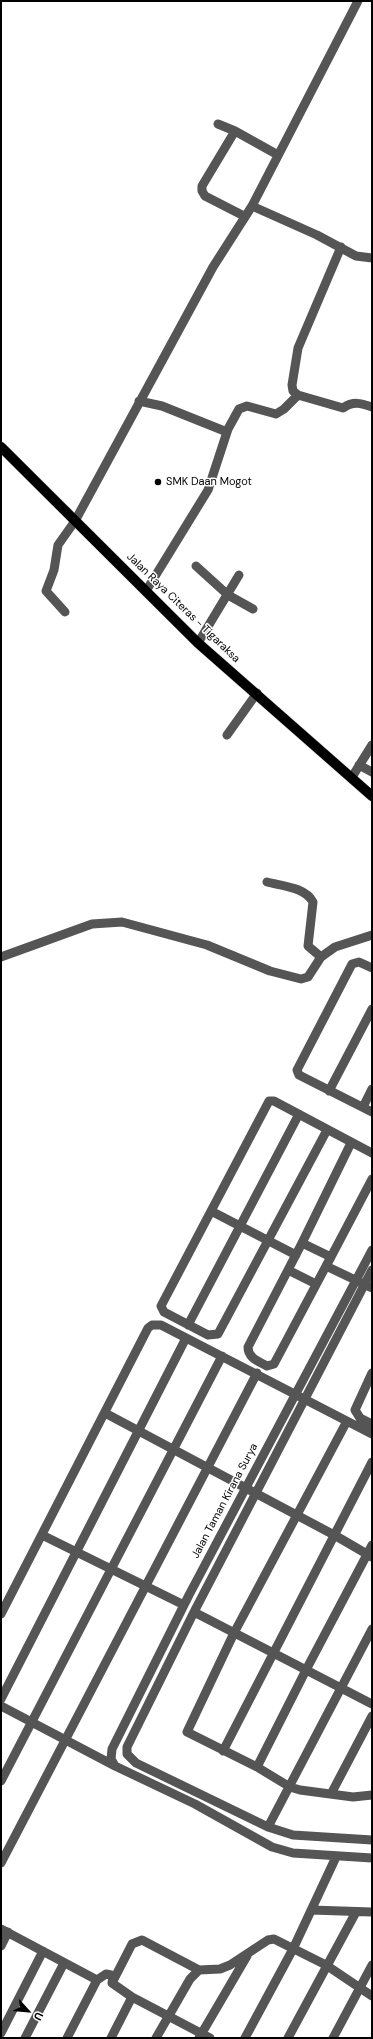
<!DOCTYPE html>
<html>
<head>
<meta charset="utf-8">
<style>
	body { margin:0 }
	#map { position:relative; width:373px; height:2039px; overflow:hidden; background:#fff; font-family:"DM Sans",sans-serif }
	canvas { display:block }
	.frame { position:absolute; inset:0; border:2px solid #000; pointer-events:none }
	.north { position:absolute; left:8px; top:1991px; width:40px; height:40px; -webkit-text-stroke:3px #fff; paint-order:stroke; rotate:117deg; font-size:11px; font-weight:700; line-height:16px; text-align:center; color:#000 }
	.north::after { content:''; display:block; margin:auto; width:14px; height:18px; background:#000; clip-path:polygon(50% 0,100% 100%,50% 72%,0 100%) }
</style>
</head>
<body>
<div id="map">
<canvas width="373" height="2039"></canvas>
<div class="frame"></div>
<div class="north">U</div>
</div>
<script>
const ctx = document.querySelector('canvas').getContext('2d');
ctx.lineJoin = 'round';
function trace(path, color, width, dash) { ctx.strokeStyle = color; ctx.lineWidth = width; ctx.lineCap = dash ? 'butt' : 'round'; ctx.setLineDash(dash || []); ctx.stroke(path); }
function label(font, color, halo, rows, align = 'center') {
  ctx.font = font + ' "DM Sans",sans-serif'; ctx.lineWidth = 3; ctx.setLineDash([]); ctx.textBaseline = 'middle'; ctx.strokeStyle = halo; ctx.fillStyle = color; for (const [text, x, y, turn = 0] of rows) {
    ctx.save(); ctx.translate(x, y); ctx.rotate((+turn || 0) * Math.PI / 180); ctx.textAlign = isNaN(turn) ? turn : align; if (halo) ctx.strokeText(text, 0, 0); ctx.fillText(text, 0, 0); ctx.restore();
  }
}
const minor = new Path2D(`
	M 218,124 L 235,131
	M 252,206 L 317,235 L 356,256 L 372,258
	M 244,216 L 205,196 L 202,191 L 202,186 L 235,131 L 278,155
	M 298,395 L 343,408 C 353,401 361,403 372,407
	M 139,401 L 162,406 L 227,432
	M 196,566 L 228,595 L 253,609
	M 146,591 L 208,490 L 228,429 L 239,409 L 247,406 L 276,414 L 284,409 L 298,395 L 293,391 L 292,385 L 298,348 L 341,247
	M 65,612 L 46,591 L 54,570 L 58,545 L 75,521 L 213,267 L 252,206 L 358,1
	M 198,643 L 239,575
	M 227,735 L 257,693
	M 359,765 L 372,772
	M 352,777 L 372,745
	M 267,882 C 282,886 305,887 313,902 L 308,946 L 321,957
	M 1,957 L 92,924 L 122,922 L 207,945 L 270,971 L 301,979 L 308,977 L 321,957 L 335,947 L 372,935
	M 372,968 L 359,962 L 352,964 L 297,1070 L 299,1075 L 372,1112
	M 329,1091 L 372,1009
	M 363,1107 L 372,1089
	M 327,1130 L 218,1334 L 208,1335 L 164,1312 L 161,1306 L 269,1101 L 274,1101 L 372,1153
	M 211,1211 L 296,1255
	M 302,1243 L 351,1143
	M 331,1257 L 372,1179
	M 326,1266 L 274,1364 L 267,1366 C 258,1361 248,1358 248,1347 L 302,1243 L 331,1257 L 326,1266 L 372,1288
	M 288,1270 L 316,1284
	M 372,1270 L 194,1612 L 127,1747 L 127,1754 L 136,1763 L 268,1827 L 293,1835 L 372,1840
	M 188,1325 L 299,1114
	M 372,1373 L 355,1410 L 360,1418 L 372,1424
	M 105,1413 L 336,1536 L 372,1557
	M 347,1421 L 234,1633 L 187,1732 L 257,1767 L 290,1787 L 300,1790 L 353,1797 L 372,1795
	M 42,1535 L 184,1605
	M 194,1612 L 372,1704
	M 1,1614 L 148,1328 L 152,1325 L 161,1325 L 372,1434
	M 1,1699 L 186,1338
	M 1,1706 L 115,1766 L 195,1804 L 272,1847 L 293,1853 L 372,1858
	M 223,1751 L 372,1462
	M 115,1766 L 111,1759 L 112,1749 L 189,1595 L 372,1250
	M 257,1767 L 306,1670 L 372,1545
	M 1,1781 L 222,1356
	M 331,1794 L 372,1716
	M 268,1827 L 372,1629
	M 1,1863 L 257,1373
	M 311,1910 L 372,1912
	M 1,1929 L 97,1980 L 106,1974 L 111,1975 L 113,1977 L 112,1983 L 132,1997 L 210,2038
	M 1,1946 L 8,1932
	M 112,1983 L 132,1944 L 142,1940 L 199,1970 L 220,1969 L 230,1965 L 268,1940 L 274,1939 L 326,1965 L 372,1996
	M 1,2033 L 43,1951
	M 25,2038 L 64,1963
	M 67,2038 L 97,1980
	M 111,2038 L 132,1997
	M 156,2038 L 190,1979 L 199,1970
	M 199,2038 L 247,1956
	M 245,2038 L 293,1949 L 336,1857
	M 288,2038 L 356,1912
	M 333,2038 L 372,1965`);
const major = new Path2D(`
	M 1,447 L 198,643 L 372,796`);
const markers = [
	[158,482,4,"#000"]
];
const poiNames = [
	["SMK Daan Mogot",166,482]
];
const streetNames = [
	["Jalan Raya Citeras - Tigaraksa",183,608,44],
	["Jalan Taman Kirana Surya",225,1501,-62]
];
trace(major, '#dbdbdb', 11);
trace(minor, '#555', 9);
trace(major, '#000', 10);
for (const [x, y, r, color] of markers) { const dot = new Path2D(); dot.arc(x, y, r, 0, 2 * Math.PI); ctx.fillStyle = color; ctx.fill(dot); trace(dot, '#fff', 1.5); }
label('11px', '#000', '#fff', poiNames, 'left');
label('11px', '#000', '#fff', streetNames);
</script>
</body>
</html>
